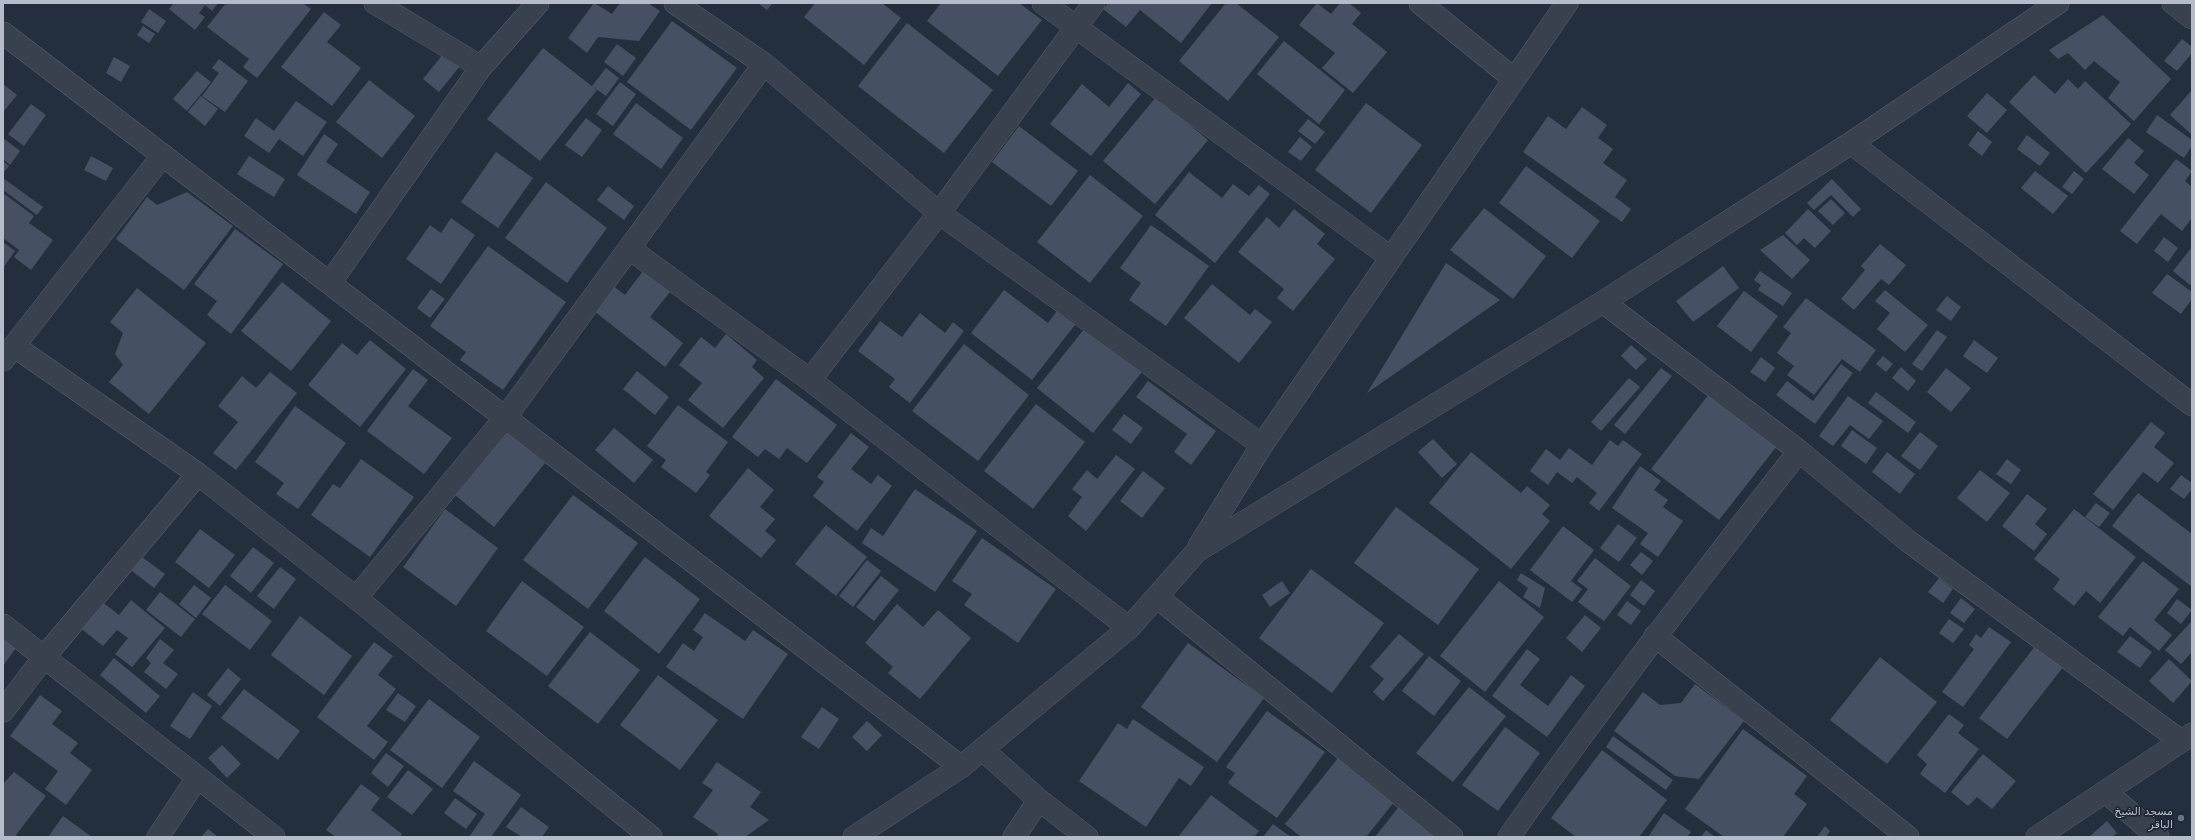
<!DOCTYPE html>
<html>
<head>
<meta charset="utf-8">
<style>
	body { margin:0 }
	#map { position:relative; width:2195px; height:840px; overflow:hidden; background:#242f3e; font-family:"DejaVu Sans",sans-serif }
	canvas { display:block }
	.frame { position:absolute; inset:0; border:4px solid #b4bcc9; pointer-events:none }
</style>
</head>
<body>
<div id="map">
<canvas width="2195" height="840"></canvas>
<div class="frame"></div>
</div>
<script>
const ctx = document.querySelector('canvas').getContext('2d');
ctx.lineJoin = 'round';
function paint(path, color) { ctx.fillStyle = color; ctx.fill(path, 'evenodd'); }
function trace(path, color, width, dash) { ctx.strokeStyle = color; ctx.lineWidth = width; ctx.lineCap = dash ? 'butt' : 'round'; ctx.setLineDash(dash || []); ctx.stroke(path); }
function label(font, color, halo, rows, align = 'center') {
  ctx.font = font + ' "DejaVu Sans","Noto Sans Arabic",sans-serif'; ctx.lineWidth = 3.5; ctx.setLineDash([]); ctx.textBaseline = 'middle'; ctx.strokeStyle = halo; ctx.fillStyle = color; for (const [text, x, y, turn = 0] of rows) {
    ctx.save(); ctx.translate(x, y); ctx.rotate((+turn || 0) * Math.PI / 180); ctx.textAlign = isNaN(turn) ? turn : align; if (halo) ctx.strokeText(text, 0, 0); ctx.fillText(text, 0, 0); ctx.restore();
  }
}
const building = new Path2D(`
	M 171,3 L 218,3 L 212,11 L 205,5 L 199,13 L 205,17 L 195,30 L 169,9 L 173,4 Z
	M 226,3 L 303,3 L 311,9 L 257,78 L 243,67 L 249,59 L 207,27 Z
	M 594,3 L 612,14 L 620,3 L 648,3 L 660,11 L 639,41 L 598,37 L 587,53 L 568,38 Z
	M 758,3 L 773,3 L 767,10 Z
	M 815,3 L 882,3 L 901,18 L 864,65 L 804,17 Z
	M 941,3 L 1019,3 L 1042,20 L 998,76 L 927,21 Z
	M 1108,3 L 1212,3 L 1181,43 L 1140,10 L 1126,27 L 1103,9 Z
	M 1226,3 L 1236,3 L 1279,37 L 1228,101 L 1179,61 Z
	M 1317,3 L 1331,14 L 1340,3 L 1349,3 L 1361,13 L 1352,24 L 1387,52 L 1353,93 L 1322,68 L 1335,53 L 1299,25 Z
	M 149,9 L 166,21 L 158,33 L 141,22 Z
	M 324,12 L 341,25 L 327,42 L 361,68 L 332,106 L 281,67 Z
	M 2103,15 L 2171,79 L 2134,121 L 2108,98 L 2120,82 L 2094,61 L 2085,70 L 2068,53 L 2058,59 L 2049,50 Z
	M 672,21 L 737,68 L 691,130 L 627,82 Z
	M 907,23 L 993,90 L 944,153 L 858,86 Z
	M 143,26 L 155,34 L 149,43 L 137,35 Z
	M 2182,39 L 2192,47 L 2192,53 L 2177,71 L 2164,61 Z
	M 1284,41 L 1345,90 L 1319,124 L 1257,74 Z
	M 617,44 L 636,58 L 623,76 L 604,62 Z
	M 448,48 L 464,61 L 439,92 L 423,79 Z
	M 543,48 L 597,90 L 540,161 L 487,119 Z
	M 114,57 L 130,66 L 121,82 L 106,73 Z
	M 219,59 L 248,81 L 225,112 L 202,96 L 219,73 L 212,68 Z
	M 606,68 L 619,78 L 606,96 L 592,86 Z
	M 197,71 L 211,82 L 187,111 L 173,99 Z
	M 2034,75 L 2055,94 L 2068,79 L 2078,89 L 2085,81 L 2131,124 L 2086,173 L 2009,102 Z
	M 369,80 L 415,116 L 382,158 L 336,122 Z
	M 620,82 L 636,94 L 613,126 L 596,114 Z
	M 1128,83 L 1141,94 L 1091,156 L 1050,124 L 1082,84 L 1109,107 Z
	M 3,84 L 17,95 L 3,112 Z
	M 2192,90 L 2192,135 L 2170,115 Z
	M 1987,93 L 2007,110 L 1987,133 L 1967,116 Z
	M 201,96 L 218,109 L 205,126 L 188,112 Z
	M 1156,97 L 1208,140 L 1155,204 L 1103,161 Z
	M 296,101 L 327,122 L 303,156 L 279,139 L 269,153 L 244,136 L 256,118 L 274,131 Z
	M 636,103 L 683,138 L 661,169 L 613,134 Z
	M 1366,103 L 1422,145 L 1371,213 L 1315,170 Z
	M 31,104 L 46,115 L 24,146 L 8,134 Z
	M 1582,107 L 1607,125 L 1598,138 L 1613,149 L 1603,163 L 1627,180 L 1615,197 L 1631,209 L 1622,222 L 1523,152 L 1548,116 L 1566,129 Z
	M 2157,115 L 2192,140 L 2192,146 L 2184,158 L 2146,132 Z
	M 586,118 L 602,130 L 582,157 L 565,145 Z
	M 1308,119 L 1325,132 L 1315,144 L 1298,131 Z
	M 1019,126 L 1078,171 L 1051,206 L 992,162 Z
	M 1978,131 L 1992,142 L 1982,156 L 1968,145 Z
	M 324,134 L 338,144 L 326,162 L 370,192 L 356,214 L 297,175 Z
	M 2027,135 L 2050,153 L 2040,166 L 2017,149 Z
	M 1300,137 L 1312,147 L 1301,161 L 1288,152 Z
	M 3,138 L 20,151 L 10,165 L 3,159 Z
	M 2128,138 L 2144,151 L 2134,163 L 2149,175 L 2134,194 L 2102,169 Z
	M 496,152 L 533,178 L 498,228 L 461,202 Z
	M 91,156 L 113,168 L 106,181 L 84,170 Z
	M 249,156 L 285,179 L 274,197 L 237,174 Z
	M 2176,159 L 2192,171 L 2185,181 L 2192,187 L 2192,218 L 2182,231 L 2161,214 L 2137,244 L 2120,231 Z
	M 3,161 L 9,166 L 3,173 Z
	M 1526,166 L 1600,221 L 1572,258 L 1499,203 Z
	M 2035,171 L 2068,196 L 2053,214 L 2021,188 Z
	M 2074,171 L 2084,179 L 2072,194 L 2062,187 Z
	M 1189,172 L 1222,198 L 1233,184 L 1249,196 L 1259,185 L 1270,194 L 1215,263 L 1155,215 Z
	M 1090,175 L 1143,216 L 1090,283 L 1037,242 Z
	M 3,178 L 43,207 L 37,215 L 3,190 Z
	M 1832,179 L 1861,209 L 1853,217 L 1831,195 L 1814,210 L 1807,203 Z
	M 546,182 L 607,228 L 567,283 L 505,238 Z
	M 608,186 L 634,206 L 624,220 L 597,200 Z
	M 187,192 L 233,226 L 184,290 L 116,239 L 147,197 L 157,205 Z
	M 3,193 L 34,216 L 29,223 L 53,240 L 31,270 L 14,257 L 19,250 L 3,238 Z
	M 1831,199 L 1845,213 L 1833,225 L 1818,211 Z
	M 1484,208 L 1546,256 L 1513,299 L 1450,250 Z
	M 1294,209 L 1325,234 L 1317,244 L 1335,259 L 1293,311 L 1277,298 L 1284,289 L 1238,252 L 1267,217 L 1279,228 Z
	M 1808,209 L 1831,231 L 1815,248 L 1804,238 L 1797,245 L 1785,233 Z
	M 451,218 L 475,235 L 441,284 L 406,259 L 430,225 L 441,233 Z
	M 1151,225 L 1209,266 L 1166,326 L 1129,300 L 1141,283 L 1120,268 Z
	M 235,229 L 283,264 L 231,334 L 207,315 L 217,301 L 194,284 Z
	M 1783,235 L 1810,260 L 1792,279 L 1760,250 Z
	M 2164,237 L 2178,248 L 2168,262 L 2154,251 Z
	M 3,242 L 15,251 L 3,268 Z
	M 1880,244 L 1906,265 L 1889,285 L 1881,279 L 1854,310 L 1841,299 L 1865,270 L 1861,266 Z
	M 488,246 L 566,302 L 503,390 L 460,360 L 466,352 L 430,326 Z
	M 2192,247 L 2192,282 L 2190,285 L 2173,271 Z
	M 1446,263 L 1500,300 L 1367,393 Z
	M 1723,266 L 1739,288 L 1693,322 L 1676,301 Z
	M 643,271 L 670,292 L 650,317 L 683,343 L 665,367 L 594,311 L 613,286 L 625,295 Z
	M 1760,271 L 1792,293 L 1783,306 L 1758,290 L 1761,285 L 1754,280 Z
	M 2167,274 L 2192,292 L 2192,299 L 2181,314 L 2152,293 Z
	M 282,282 L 331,321 L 291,371 L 241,331 Z
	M 1212,284 L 1250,315 L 1255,309 L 1272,322 L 1239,363 L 1184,318 Z
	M 137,288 L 206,343 L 149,414 L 109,382 L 123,365 L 115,354 L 123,333 L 110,322 Z
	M 431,289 L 445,299 L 430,318 L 417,308 Z
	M 1004,290 L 1048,323 L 1060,307 L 1078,321 L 1032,380 L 971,333 Z
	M 1885,290 L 1928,325 L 1905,352 L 1877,329 L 1890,313 L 1875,301 Z
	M 1744,291 L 1778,316 L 1751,352 L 1717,326 Z
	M 1947,296 L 1961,307 L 1951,321 L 1936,310 Z
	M 1806,298 L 1876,350 L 1860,372 L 1842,359 L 1814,395 L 1787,375 L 1794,366 L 1777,353 L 1791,333 L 1783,327 Z
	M 920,313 L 945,333 L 953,322 L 964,331 L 910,403 L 889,387 L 895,379 L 858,351 L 880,321 L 902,337 Z
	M 1085,328 L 1142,372 L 1093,433 L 1037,388 Z
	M 1937,330 L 1947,337 L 1922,371 L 1912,364 Z
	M 726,334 L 757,360 L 752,367 L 764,378 L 723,428 L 688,400 L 702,383 L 679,365 L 701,337 L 715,348 Z
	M 370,340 L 406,369 L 360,427 L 308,385 L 342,343 L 357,355 Z
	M 1974,340 L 1998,358 L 1987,373 L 1963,356 Z
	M 964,344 L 1029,395 L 978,461 L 912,411 Z
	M 1631,345 L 1647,359 L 1636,370 L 1621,356 Z
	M 1883,356 L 1893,364 L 1886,372 L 1876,364 Z
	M 1761,357 L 1775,368 L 1765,382 L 1750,372 Z
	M 1841,364 L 1853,373 L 1815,424 L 1776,395 L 1787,381 L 1813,401 Z
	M 1901,367 L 1916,381 L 1908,391 L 1892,378 Z
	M 1661,368 L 1672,376 L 1625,434 L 1614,425 Z
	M 1946,368 L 1971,388 L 1951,412 L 1927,392 Z
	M 413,369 L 428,380 L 408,406 L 452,438 L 424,474 L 367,431 Z
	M 637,371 L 669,397 L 655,415 L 623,389 Z
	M 270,372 L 297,393 L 236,470 L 213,453 L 238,422 L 218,406 L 242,376 L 256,388 Z
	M 1629,378 L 1640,387 L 1601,431 L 1591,422 Z
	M 776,379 L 837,425 L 807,463 L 787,448 L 779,459 L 765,449 L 758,457 L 732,437 Z
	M 1148,381 L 1216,431 L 1191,465 L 1174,452 L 1187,434 L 1136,397 Z
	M 1876,392 L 1916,422 L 1908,433 L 1868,403 Z
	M 1709,394 L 1777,446 L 1719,520 L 1651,469 Z
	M 1848,396 L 1883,421 L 1869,439 L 1850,425 L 1833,446 L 1819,436 Z
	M 1036,404 L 1085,442 L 1033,509 L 984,471 Z
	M 678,405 L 728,442 L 706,472 L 710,475 L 696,493 L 661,467 L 666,460 L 647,446 Z
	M 295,406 L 346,443 L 298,509 L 276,494 L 284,483 L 255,462 Z
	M 1124,414 L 1143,428 L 1131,444 L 1112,430 Z
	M 2151,422 L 2165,433 L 2154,447 L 2174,463 L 2158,483 L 2143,472 L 2113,510 L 2093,494 Z
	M 614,428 L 653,460 L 634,483 L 595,450 Z
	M 1852,430 L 1877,448 L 1866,464 L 1841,446 Z
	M 505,431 L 545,463 L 494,527 L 455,495 Z
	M 1920,432 L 1938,446 L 1920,470 L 1901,456 Z
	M 851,433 L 869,447 L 851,469 L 871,484 L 878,475 L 892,486 L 857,531 L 813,496 L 824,482 L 817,477 Z
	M 1433,439 L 1457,464 L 1442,478 L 1418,452 Z
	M 1610,440 L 1618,446 L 1623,440 L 1642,454 L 1599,511 L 1589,503 L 1597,493 L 1577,477 L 1572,483 L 1557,472 L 1548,485 L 1530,471 L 1546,449 L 1560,460 L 1569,448 L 1592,465 Z
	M 1471,452 L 1521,493 L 1527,486 L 1550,505 L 1542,514 L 1550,521 L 1511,569 L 1429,503 Z
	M 1887,452 L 1915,474 L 1900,494 L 1872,472 Z
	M 1116,455 L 1135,469 L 1086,531 L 1068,516 L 1082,497 L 1072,489 L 1087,470 L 1097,479 Z
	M 361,459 L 414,497 L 370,557 L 311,515 L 333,484 L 340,488 Z
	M 2007,459 L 2021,470 L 2011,484 L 1996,474 Z
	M 1640,466 L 1661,481 L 1654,490 L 1668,500 L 1663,507 L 1683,521 L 1658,557 L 1640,544 L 1648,533 L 1612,508 Z
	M 748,468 L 774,490 L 760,507 L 775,519 L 765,531 L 776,540 L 761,558 L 709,516 Z
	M 1980,470 L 2010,493 L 1987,522 L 1957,498 Z
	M 1143,471 L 1165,488 L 1142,518 L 1120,501 Z
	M 2181,475 L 2192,483 L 2192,489 L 2184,499 L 2170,489 Z
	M 915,489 L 977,531 L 935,592 L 862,543 L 871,528 L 883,536 Z
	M 2138,493 L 2192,534 L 2192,587 L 2112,526 Z
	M 2027,494 L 2047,509 L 2035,524 L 2047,534 L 2034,551 L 2002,526 Z
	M 573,495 L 638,543 L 588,609 L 523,560 Z
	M 2096,503 L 2110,513 L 2099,527 L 2085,517 Z
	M 1396,507 L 1479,569 L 1438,625 L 1354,563 Z
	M 445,509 L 498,548 L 456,606 L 403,567 Z
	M 2074,509 L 2136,557 L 2100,603 L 2086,591 L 2074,606 L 2053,589 L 2060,579 L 2034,559 Z
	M 1618,524 L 1637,538 L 1619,562 L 1600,548 Z
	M 826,525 L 867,557 L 836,596 L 795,564 Z
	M 1563,526 L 1594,550 L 1571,581 L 1582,589 L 1572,602 L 1530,570 Z
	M 200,529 L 235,555 L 209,588 L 175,562 Z
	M 982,538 L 1056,589 L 1018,643 L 964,605 L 972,594 L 952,581 Z
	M 253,547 L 274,563 L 251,593 L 230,576 Z
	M 1641,552 L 1653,561 L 1642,575 L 1630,565 Z
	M 142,557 L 165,574 L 154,588 L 132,571 Z
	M 645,557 L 700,599 L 659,654 L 604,611 Z
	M 1595,558 L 1631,586 L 1604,621 L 1578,602 L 1588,589 L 1577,581 Z
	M 867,560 L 881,571 L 853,607 L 839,596 Z
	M 2143,561 L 2179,589 L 2154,620 L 2172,635 L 2159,651 L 2130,627 L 2123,636 L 2098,617 Z
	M 280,567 L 296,579 L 274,609 L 257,596 Z
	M 1311,569 L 1384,623 L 1332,693 L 1259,638 Z
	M 1521,573 L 1545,588 L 1540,608 L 1523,597 L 1528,588 L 1517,580 Z
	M 881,576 L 899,590 L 874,621 L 856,607 Z
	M 1939,578 L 1953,589 L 1943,603 L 1928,592 Z
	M 1641,580 L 1655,591 L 1644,606 L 1630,595 Z
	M 522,581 L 584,627 L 547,676 L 486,631 Z
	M 1282,581 L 1290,593 L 1270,607 L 1262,595 Z
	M 1499,581 L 1544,617 L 1485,692 L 1440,656 Z
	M 194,585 L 211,598 L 196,618 L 179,604 Z
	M 225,585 L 272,621 L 250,650 L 202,614 Z
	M 160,592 L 195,619 L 181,637 L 146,610 Z
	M 1961,598 L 1975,609 L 1964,623 L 1950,613 Z
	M 2177,599 L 2192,610 L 2181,624 L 2167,613 Z
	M 131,600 L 165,628 L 132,667 L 115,654 L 128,638 L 117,630 L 103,646 L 79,627 L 101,601 L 119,615 Z
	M 1627,601 L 1641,611 L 1631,625 L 1617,615 Z
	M 897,604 L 923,627 L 938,610 L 971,638 L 920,699 L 888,673 L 893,667 L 865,643 Z
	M 705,613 L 745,641 L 753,630 L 788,654 L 743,719 L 666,667 L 683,643 L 694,651 L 703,637 L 693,630 Z
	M 1585,615 L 1601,628 L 1582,652 L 1566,638 Z
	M 300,616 L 352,656 L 324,695 L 271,655 Z
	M 1949,619 L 1964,629 L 1953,643 L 1939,633 Z
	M 2192,621 L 2192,652 L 2181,664 L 2165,650 Z
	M 1989,627 L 2011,642 L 1963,707 L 1942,692 L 1974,649 L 1969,645 L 1976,634 L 1981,638 Z
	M 590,632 L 640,670 L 598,724 L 548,686 Z
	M 1399,634 L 1424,654 L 1383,701 L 1373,692 L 1384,679 L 1370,667 Z
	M 2130,636 L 2152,652 L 2140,668 L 2117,652 Z
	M 3,639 L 16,648 L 3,666 Z
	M 160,639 L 174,650 L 163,663 L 178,674 L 166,689 L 144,672 L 151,663 L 146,658 Z
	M 374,642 L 393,656 L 378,675 L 396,689 L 367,726 L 388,742 L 374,760 L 317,717 Z
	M 1188,643 L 1264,698 L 1217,762 L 1141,707 Z
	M 2036,645 L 2064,666 L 2007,739 L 1979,718 Z
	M 1527,649 L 1540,659 L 1520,685 L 1548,706 L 1571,675 L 1585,686 L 1547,737 L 1492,696 Z
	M 1429,656 L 1461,681 L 1434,716 L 1402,691 Z
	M 1880,657 L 1937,702 L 1887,764 L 1830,720 Z
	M 114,658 L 160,696 L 146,713 L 100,675 Z
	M 2169,659 L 2192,681 L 2173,703 L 2149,681 Z
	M 228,668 L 241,679 L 220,706 L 207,695 Z
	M 658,675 L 718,720 L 680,770 L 620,725 Z
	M 1695,684 L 1744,721 L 1699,779 L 1675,776 L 1614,731 L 1643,692 L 1660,705 L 1681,703 Z
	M 1469,687 L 1506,716 L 1453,782 L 1416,753 Z
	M 244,689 L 300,731 L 278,760 L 221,718 Z
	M 193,692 L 212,706 L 190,739 L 170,726 Z
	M 398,693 L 416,706 L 405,722 L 386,710 Z
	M 40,695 L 62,711 L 52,724 L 78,743 L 70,753 L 92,770 L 66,805 L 45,789 L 58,771 L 10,736 Z
	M 429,699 L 480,737 L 442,788 L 390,750 Z
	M 822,707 L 839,719 L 819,749 L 801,737 Z
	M 1267,711 L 1325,752 L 1277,818 L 1228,783 L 1235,773 L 1226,767 Z
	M 1949,714 L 1964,725 L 1958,733 L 1979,749 L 1945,793 L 1920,774 L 1927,764 L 1917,755 Z
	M 1133,719 L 1204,767 L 1191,786 L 1179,778 L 1146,827 L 1079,781 L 1118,723 L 1127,729 Z
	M 867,721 L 882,735 L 867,751 L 852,737 Z
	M 1505,727 L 1540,753 L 1498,811 L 1462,785 Z
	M 1743,729 L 1807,776 L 1794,794 L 1807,804 L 1783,837 L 1724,837 L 1685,809 Z
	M 1613,736 L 1673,780 L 1666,790 L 1606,747 Z
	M 222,745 L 241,764 L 227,778 L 208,758 Z
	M 1602,750 L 1667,800 L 1639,837 L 1576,837 L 1551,818 Z
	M 386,753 L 404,766 L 388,787 L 371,773 Z
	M 1983,754 L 2016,781 L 1992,809 L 1977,797 L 1968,806 L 1951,792 Z
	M 1339,757 L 1395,801 L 1366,837 L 1301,837 L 1285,824 Z
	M 474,761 L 521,795 L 491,837 L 469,837 L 485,814 L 453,791 Z
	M 717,762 L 761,792 L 750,807 L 769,820 L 745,837 L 716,837 L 718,834 L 693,817 L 713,790 L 702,783 Z
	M 408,770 L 433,789 L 412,815 L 387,797 Z
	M 14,772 L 46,796 L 16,835 L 19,837 L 3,837 L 3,784 Z
	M 361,784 L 380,798 L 371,810 L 402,834 L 400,837 L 336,837 L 326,830 Z
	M 1211,795 L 1259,831 L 1254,837 L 1178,837 Z
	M 455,798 L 477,814 L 466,829 L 444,813 Z
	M 1401,804 L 1441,837 L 1375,837 Z
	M 521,807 L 549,827 L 542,837 L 522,837 L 506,827 Z
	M 1664,813 L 1691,832 L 1687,837 L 1648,837 Z
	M 63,816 L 92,837 L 48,837 Z
	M 2107,821 L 2117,833 L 2112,837 L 2089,837 Z
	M 1273,824 L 1291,837 L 1263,837 Z
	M 1825,826 L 1830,831 L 1826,837 L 1817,837 Z
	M 208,829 L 218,837 L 201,837 Z
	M 1706,830 L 1715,837 L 1701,837 Z`);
const minor = new Path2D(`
	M 375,3 L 481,67
	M 675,3 L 764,64 L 939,213 L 1262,445
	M 1043,3 L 1390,257
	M 1420,3 L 1514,79
	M 2173,3 L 2192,18
	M 3,33 L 961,767
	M 1851,143 L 2192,405
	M 630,249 L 810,380 L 1129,628
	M 330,283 L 481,67 L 538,3
	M 1603,302 L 1799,451 L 1908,541 L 2181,741
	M 14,346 L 198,474 L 356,598 L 651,837
	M 3,360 L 163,155
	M 810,380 L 939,213 L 1094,3
	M 1199,546 L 1262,445 L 1567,3
	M 1157,597 L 1452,837
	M 356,598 L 505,418 L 764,64
	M 3,625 L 274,837
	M 1655,636 L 1908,837
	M 3,711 L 45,656 L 198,474
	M 983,750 L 1039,800 L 1014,837
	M 2106,792 L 2158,837
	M 1039,800 L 1087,837
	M 158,837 L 197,778
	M 854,837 L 961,767 L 1129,628 L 1197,551 L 1603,302 L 1851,143 L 2058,3
	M 1509,837 C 1602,705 1700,578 1799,451
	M 2037,837 L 2192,734`);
const markers = [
	[2181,818,4,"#6b7280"]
];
const poiNames = [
	["مسجد الشيخ",2173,812],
	["الباقر",2173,825]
];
paint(building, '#455162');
trace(minor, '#565f6c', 23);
trace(minor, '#38414e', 22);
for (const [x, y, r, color] of markers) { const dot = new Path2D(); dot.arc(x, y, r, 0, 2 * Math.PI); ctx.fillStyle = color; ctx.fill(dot); trace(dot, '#1d2633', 1.5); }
label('11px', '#b4bcc9', '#1d2633', poiNames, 'right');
</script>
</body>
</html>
